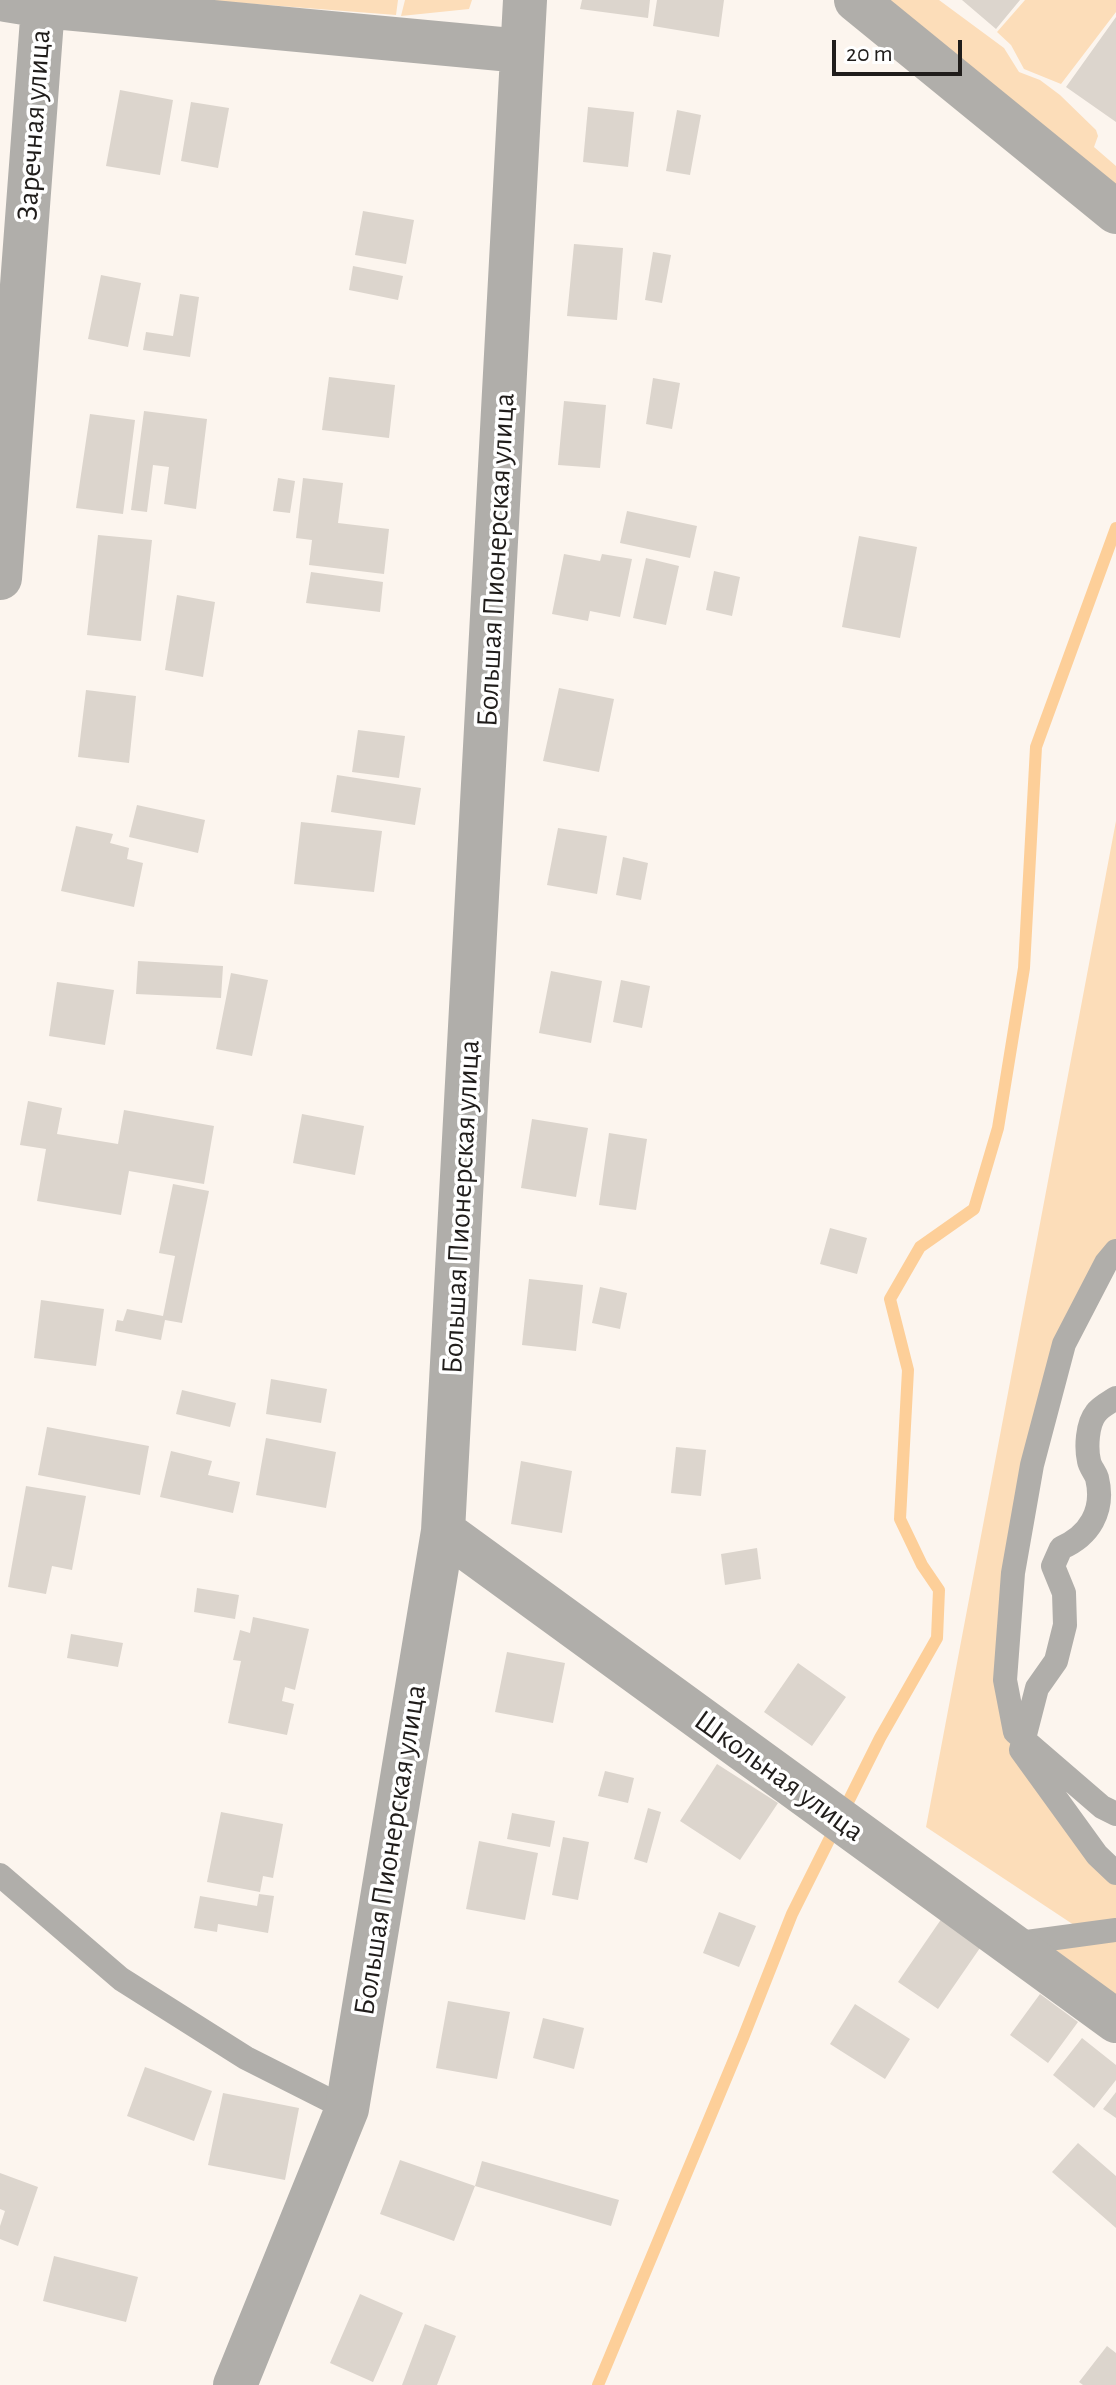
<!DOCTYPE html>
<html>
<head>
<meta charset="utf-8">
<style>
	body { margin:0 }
	#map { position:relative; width:1116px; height:2385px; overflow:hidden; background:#fcf5ee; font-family:"Alegreya Sans",sans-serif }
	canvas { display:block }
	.scale { position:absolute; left:832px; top:40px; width:130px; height:36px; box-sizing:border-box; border:4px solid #201d1b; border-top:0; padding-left:10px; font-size:24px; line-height:28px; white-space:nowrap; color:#201d1b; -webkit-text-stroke:6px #fff; paint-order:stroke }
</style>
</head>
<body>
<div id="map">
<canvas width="1116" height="2385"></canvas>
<div class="scale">20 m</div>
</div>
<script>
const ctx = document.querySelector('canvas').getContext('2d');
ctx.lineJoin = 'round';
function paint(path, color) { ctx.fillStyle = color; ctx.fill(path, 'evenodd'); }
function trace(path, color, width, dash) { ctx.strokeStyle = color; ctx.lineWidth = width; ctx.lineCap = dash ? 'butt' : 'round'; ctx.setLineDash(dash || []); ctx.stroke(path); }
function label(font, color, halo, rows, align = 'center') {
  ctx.font = font + ' "Alegreya Sans",sans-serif'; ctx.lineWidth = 7; ctx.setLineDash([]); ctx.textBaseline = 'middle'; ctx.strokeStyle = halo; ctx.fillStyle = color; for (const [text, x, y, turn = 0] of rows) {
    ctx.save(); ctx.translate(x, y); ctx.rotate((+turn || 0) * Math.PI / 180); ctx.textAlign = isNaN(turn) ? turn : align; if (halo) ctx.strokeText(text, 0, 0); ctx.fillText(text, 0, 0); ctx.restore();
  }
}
const green = new Path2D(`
	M 202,0 L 398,0 L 396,15 Z
	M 405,0 L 472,0 L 469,9 L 401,16 Z
	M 882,0 L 939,0 L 1004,48 L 1019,72 L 1040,80 L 1060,95 L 1096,130 L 1098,136 L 1094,147 L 1116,166 L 1116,194 Z
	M 1025,0 L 1116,0 L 1116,12 L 1061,84 L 1024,69 L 1011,45 L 997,32 Z
	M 1116,821 L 1116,1241 L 1029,1465 L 1010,1724 L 1116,1876 L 1116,1925 L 1080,1929 L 926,1827 Z
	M 1116,1934 L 1116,2016 L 1021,1946 Z`);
const stream = new Path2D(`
	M 598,2385 L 743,2038 L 792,1914 L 880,1738 L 937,1638 L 939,1590 L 922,1565 L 900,1519 L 908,1370 L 890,1299 L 920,1247 L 974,1209 L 998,1128 L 1024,968 L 1036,747 L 1116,528`);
const building = new Path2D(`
	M 582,0 L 650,0 L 648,18 L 580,9 Z
	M 657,0 L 724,0 L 719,37 L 653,26 Z
	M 962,0 L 1020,0 L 996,29 Z
	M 1116,17 L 1116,122 L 1066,87 Z
	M 120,90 L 173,100 L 160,175 L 106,166 Z
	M 191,102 L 229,108 L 218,168 L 181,161 Z
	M 588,107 L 634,112 L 628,167 L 583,162 Z
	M 677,110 L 701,115 L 690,175 L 666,171 Z
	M 363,211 L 414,220 L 406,264 L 355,255 Z
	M 574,244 L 623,248 L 617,320 L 567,316 Z
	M 653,252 L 671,255 L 662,303 L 645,300 Z
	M 353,266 L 403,276 L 398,300 L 349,290 Z
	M 101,275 L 141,283 L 128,347 L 88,339 Z
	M 180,294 L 199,297 L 190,357 L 143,350 L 146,332 L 173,336 Z
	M 329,377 L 395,385 L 389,438 L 322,430 Z
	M 653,378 L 680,383 L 672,429 L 646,424 Z
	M 564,401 L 606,405 L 600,468 L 558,465 Z
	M 144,411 L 207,419 L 196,509 L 164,504 L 169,467 L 153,465 L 147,512 L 131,510 Z
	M 90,414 L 135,420 L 123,514 L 76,508 Z
	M 278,478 L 295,481 L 290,513 L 273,511 Z
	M 303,478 L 343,483 L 338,523 L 389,529 L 384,574 L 309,565 L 312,540 L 296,538 Z
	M 627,511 L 697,526 L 690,558 L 620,543 Z
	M 98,535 L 152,540 L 141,641 L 87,635 Z
	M 859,536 L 917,547 L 900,638 L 842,627 Z
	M 564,554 L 600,561 L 602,554 L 632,559 L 620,617 L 590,611 L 588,621 L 552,614 Z
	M 646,558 L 679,566 L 666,625 L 633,618 Z
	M 714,571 L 740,577 L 732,616 L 706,610 Z
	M 311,572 L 383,582 L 380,612 L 306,603 Z
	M 177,595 L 215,602 L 203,677 L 165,670 Z
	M 559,688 L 614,699 L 599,772 L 543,761 Z
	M 86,690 L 136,696 L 129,763 L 78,757 Z
	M 358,730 L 405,736 L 399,778 L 352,772 Z
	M 337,775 L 421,788 L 415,825 L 331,812 Z
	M 137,805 L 205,820 L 198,853 L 129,837 Z
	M 301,822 L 382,831 L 374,892 L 294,884 Z
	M 76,826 L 113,834 L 110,843 L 129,848 L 127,859 L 143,863 L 134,907 L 61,891 Z
	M 558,828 L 607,836 L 597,894 L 547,885 Z
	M 623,857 L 648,863 L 641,900 L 616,895 Z
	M 138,961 L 223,966 L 221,998 L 136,994 Z
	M 551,971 L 602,981 L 591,1043 L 539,1033 Z
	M 231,973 L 268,980 L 252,1056 L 216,1049 Z
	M 621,980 L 650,986 L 642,1028 L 613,1022 Z
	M 57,982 L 114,990 L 105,1045 L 49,1036 Z
	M 28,1101 L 62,1108 L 57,1134 L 118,1144 L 124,1110 L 214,1126 L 204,1184 L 129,1171 L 121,1215 L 37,1201 L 46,1149 L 20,1145 Z
	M 302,1114 L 364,1126 L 355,1175 L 293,1163 Z
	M 532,1119 L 588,1128 L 576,1197 L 521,1188 Z
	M 609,1133 L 647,1139 L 636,1210 L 599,1205 Z
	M 173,1184 L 209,1191 L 182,1323 L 165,1320 L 161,1340 L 115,1331 L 117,1320 L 123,1321 L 127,1309 L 163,1316 L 175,1256 L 159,1253 Z
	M 830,1228 L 867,1238 L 857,1274 L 820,1264 Z
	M 529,1279 L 583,1285 L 576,1351 L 522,1345 Z
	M 600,1287 L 627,1293 L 620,1329 L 592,1323 Z
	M 41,1300 L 104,1309 L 96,1366 L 34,1358 Z
	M 271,1379 L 327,1389 L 321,1423 L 266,1414 Z
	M 182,1390 L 236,1403 L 230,1427 L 176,1414 Z
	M 47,1427 L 149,1446 L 140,1495 L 38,1475 Z
	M 266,1438 L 336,1452 L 326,1508 L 256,1495 Z
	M 676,1447 L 706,1450 L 701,1496 L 671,1493 Z
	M 171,1451 L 212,1461 L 208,1475 L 240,1482 L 233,1513 L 160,1497 Z
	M 521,1461 L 572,1471 L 562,1533 L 511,1524 Z
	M 26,1486 L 86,1496 L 72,1570 L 52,1566 L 46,1594 L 8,1587 Z
	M 757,1548 L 761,1579 L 725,1585 L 721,1554 Z
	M 197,1588 L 239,1595 L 235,1619 L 194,1612 Z
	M 253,1617 L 309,1629 L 295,1690 L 285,1687 L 282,1701 L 294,1704 L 287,1735 L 228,1723 L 241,1661 L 233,1660 L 240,1630 L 250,1633 Z
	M 71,1634 L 123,1643 L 118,1667 L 67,1658 Z
	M 507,1652 L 565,1663 L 553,1723 L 495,1712 Z
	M 798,1663 L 846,1697 L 812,1746 L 764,1712 Z
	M 717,1764 L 778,1803 L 740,1860 L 680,1821 Z
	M 605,1771 L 634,1778 L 628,1803 L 598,1796 Z
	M 648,1808 L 661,1812 L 647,1863 L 634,1859 Z
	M 221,1812 L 283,1824 L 273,1878 L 263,1876 L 260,1892 L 207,1882 Z
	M 512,1813 L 555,1821 L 550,1847 L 507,1839 Z
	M 563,1837 L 589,1842 L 578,1900 L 552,1895 Z
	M 479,1841 L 538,1853 L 525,1920 L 466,1909 Z
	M 259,1894 L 274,1896 L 268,1933 L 218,1924 L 217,1932 L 194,1928 L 200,1896 L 257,1906 Z
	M 719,1912 L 756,1926 L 739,1967 L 703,1953 Z
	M 942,1918 L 982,1945 L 938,2009 L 898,1982 Z
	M 1040,1994 L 1078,2022 L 1048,2063 L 1010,2035 Z
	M 448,2001 L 510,2012 L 497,2079 L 436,2068 Z
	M 855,2004 L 910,2039 L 885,2079 L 830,2044 Z
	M 543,2018 L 584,2028 L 574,2069 L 533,2058 Z
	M 1082,2038 L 1116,2065 L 1116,2080 L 1094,2108 L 1053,2075 Z
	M 145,2067 L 212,2091 L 194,2141 L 127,2116 Z
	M 1116,2092 L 1116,2118 L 1103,2109 Z
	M 223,2093 L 299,2108 L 285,2180 L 208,2165 Z
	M 1078,2143 L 1116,2176 L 1116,2228 L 1052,2172 Z
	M 400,2160 L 475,2186 L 454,2241 L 380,2214 Z
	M 482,2161 L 619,2200 L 611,2226 L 475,2186 Z
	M 0,2173 L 38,2187 L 18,2246 L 0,2239 L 0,2226 L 5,2211 L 0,2209 Z
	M 54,2256 L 138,2277 L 126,2322 L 43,2301 Z
	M 360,2294 L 403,2313 L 373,2382 L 330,2363 Z
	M 425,2324 L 456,2336 L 437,2385 L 402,2385 Z
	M 1107,2346 L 1116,2353 L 1116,2385 L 1083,2385 L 1079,2382 Z`);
const service = new Path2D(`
	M 1116,1251 L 1106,1263 L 1064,1344 L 1032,1465 L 1013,1573 L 1005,1680 L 1015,1732 L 1102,1807 L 1116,1814
	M 1116,1398 C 1110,1402 1100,1407 1096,1413 C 1087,1424 1086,1448 1089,1461 C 1090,1467 1095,1472 1097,1478 C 1105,1511 1089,1536 1061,1548 L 1053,1566 L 1064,1593 L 1065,1625 L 1056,1661 L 1037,1688 L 1021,1750 L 1097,1855 L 1116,1873
	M 0,1875 L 121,1979 L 246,2058 L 347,2109
	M 1012,1944 L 1116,1930`);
const minor = new Path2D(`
	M 6,0 L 43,6 L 522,51
	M 856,0 L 1116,212
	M 0,578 L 43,6
	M 443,1531 L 1116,2021
	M 235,2385 L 347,2109 L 443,1531 L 525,0`);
const streetNames = [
	["Заречная улица",34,125,-86],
	["Большая Пионерская улица",496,560,-87],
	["Большая Пионерская улица",461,1207,-87],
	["Школьная улица",779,1776,36],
	["Большая Пионерская улица",390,1850,-81]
];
paint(green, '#fcddb9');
trace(stream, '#fdcf99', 12);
paint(building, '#dcd5cd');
trace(service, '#b0aeaa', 24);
trace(minor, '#b0aeaa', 44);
label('30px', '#201d1b', '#fff', streetNames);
</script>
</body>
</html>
